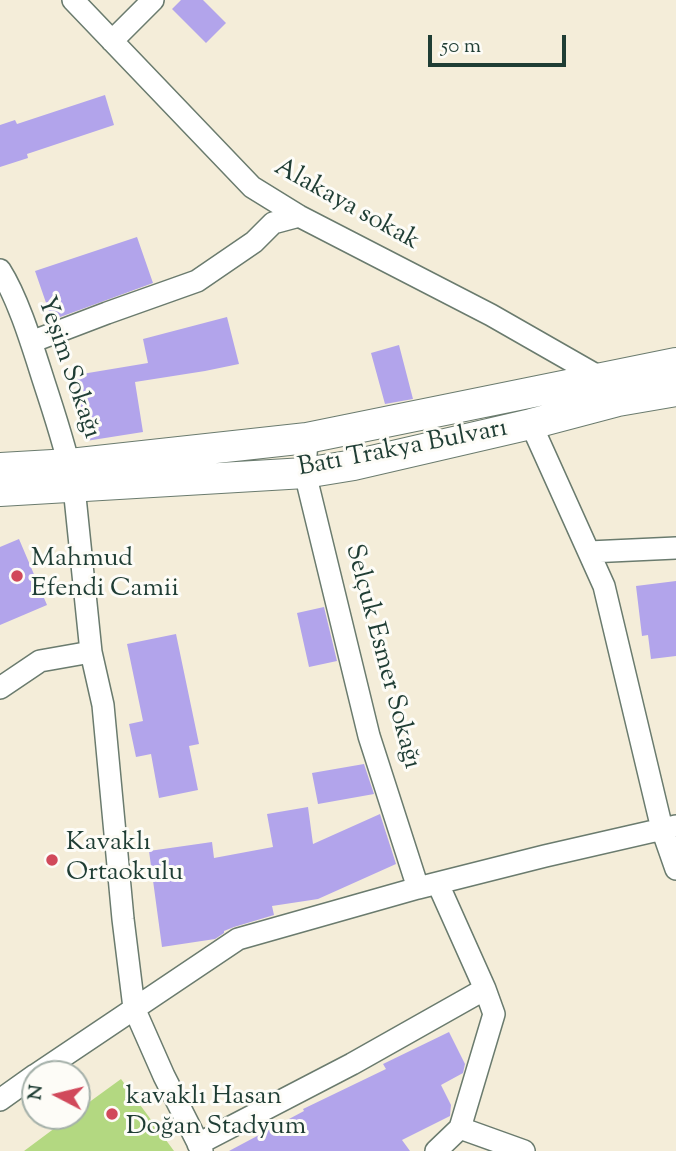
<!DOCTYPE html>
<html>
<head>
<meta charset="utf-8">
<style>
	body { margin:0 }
	#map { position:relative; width:676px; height:1151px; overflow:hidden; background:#f4edd9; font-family:"Sorts Mill Goudy",serif }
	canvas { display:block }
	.north { position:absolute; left:21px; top:1060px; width:70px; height:70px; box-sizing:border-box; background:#fdfcf7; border:2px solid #a4b0a9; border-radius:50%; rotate:277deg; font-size:19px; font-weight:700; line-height:28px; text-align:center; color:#1f3d34 }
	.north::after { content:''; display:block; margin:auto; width:24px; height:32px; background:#d1495b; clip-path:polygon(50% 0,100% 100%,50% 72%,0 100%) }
	.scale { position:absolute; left:428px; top:35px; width:138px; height:32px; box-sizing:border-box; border:4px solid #1f3d34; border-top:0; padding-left:9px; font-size:21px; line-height:24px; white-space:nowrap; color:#1f3d34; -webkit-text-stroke:5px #fdfcf7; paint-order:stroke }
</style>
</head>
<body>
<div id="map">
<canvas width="676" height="1151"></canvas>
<div class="north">N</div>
<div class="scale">50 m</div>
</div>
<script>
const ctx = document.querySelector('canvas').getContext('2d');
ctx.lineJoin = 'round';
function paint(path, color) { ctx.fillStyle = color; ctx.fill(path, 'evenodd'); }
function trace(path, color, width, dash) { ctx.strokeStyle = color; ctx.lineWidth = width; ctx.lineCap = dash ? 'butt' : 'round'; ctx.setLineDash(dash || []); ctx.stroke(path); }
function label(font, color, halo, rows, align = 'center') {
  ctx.font = font + ' "Sorts Mill Goudy",serif'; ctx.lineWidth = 6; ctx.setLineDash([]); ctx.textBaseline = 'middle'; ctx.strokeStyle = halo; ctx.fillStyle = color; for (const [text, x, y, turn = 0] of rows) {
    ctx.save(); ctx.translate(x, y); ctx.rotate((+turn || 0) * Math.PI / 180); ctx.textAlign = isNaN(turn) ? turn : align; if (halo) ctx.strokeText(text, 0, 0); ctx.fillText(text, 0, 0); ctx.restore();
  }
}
const green = new Path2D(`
	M 121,1079 L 174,1151 L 24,1151 L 71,1116 L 77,1116 L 77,1111 Z`);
const building = new Path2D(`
	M 181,0 L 203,0 L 226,23 L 206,43 L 172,9 Z
	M 105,95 L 114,125 L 27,154 L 28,158 L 0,167 L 0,125 L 15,120 L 17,124 Z
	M 137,237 L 153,283 L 52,320 L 35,271 Z
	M 227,317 L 239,364 L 205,371 L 135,382 L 143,432 L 86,441 L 76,375 L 148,363 L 143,339 Z
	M 399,345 L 413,399 L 385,404 L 371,353 Z
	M 19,539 L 47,605 L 0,625 L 0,547 Z
	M 676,581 L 676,656 L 651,659 L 648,635 L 642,636 L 636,586 Z
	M 324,607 L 337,661 L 309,667 L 297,613 Z
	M 176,634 L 199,744 L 189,746 L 198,790 L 159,798 L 151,754 L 136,757 L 129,724 L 143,721 L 127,644 Z
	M 364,764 L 374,794 L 318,804 L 312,773 Z
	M 308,807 L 313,844 L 380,814 L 396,864 L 318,899 L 272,906 L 274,915 L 234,927 L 224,931 L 224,933 L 215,939 L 162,947 L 149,851 L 212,842 L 214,858 L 273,847 L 267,814 Z
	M 449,1032 L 465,1064 L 463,1073 L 441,1085 L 451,1105 L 450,1116 L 402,1140 L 410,1151 L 229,1151 L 304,1111 L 303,1109 L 386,1069 L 383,1064 Z`);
const street = new Path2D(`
	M 73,0 L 252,187 L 299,216 L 491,315 L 603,379
	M 112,41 L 153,0
	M 0,270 C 19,300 33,348 44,382 C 55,416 67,451 74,487 L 91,652 L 103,705 L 123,919 L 134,1008 L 164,1076 L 202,1151
	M 31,342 L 107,313 L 197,281 L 254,242 L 273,223 L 299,216
	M 531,424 L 604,586 L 662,829 L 676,869
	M 307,438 L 305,473 L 369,736 L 418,888
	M 589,552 L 676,548
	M 0,688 L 40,661 L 91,652
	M 37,1074 L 238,939 L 418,888 L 545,856 L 676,826
	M 0,1100 L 35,1075
	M 460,1128 L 524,1151
	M 198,1144 L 352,1064 L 485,989
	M 436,1151 L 460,1128 L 494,1014 L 485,989 L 438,884`);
const secondary = new Path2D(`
	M 0,468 L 70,464 L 307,438 L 676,363
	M 0,491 L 305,473 L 354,465 L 531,424 L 618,401 L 676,391`);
const markers = [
	[17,576,7,"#d1495b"],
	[52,860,7,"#d1495b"],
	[112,1114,7,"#d1495b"]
];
const streetNames = [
	["Alakaya sokak",346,206,29],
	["Yeşim Sokağı",67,368,71],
	["Batı Trakya Bulvarı",403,450,-11],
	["Selçuk Esmer Sokağı",381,657,75]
];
const poiNames = [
	["Mahmud",31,561],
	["Efendi Camii",31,591],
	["Kavaklı",66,845],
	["Ortaokulu",66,875],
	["kavaklı Hasan",126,1099],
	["Doğan Stadyum",126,1129]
];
paint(green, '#b3d881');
paint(building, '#b2a4eb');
trace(street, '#6a7b6e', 24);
trace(secondary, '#6a7b6e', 32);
trace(street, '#fff', 21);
trace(secondary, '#fff', 30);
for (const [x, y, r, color] of markers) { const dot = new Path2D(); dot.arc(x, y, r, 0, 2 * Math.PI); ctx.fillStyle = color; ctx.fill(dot); trace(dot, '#fdfcf7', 2.5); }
label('26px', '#1f3d34', '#fdfcf7', streetNames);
label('26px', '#1f3d34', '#fdfcf7', poiNames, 'left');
</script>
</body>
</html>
